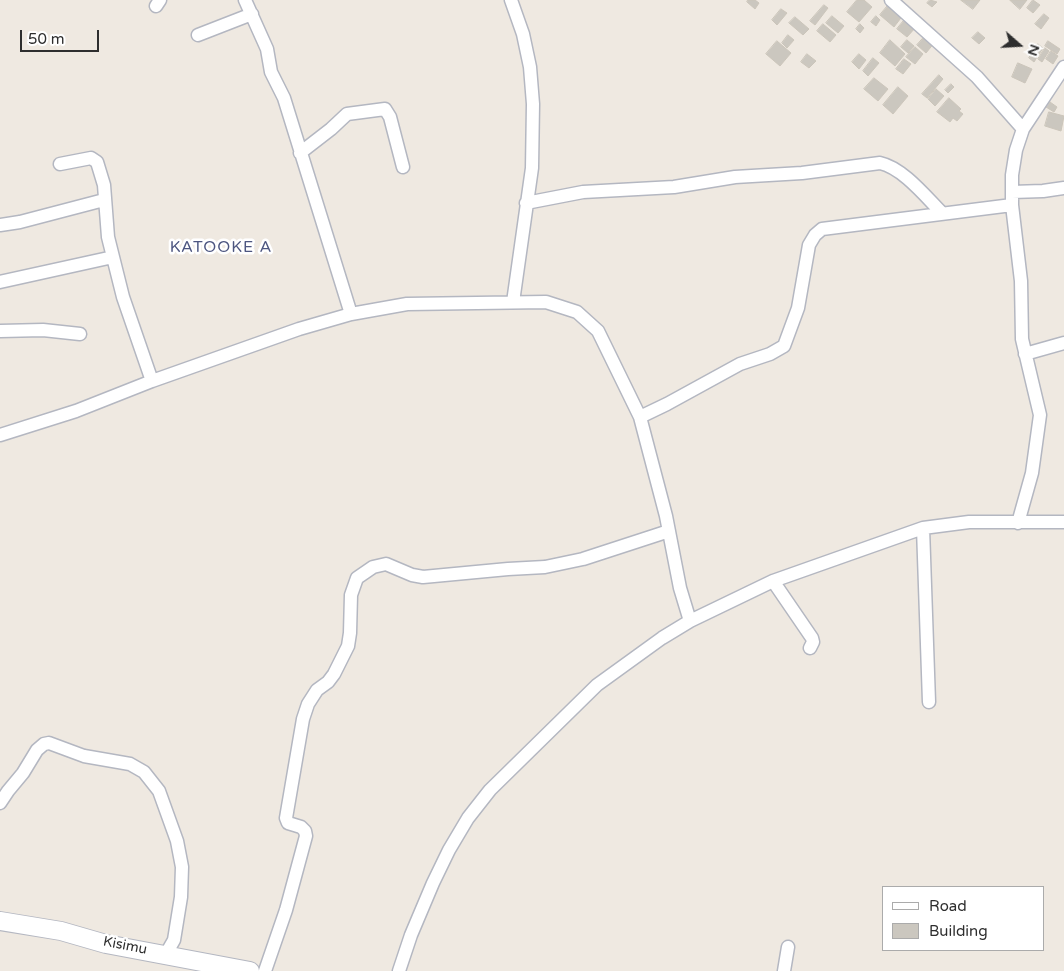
<!DOCTYPE html>
<html>
<head>
<meta charset="utf-8">
<style>
	body { margin:0 }
	#map { position:relative; width:1064px; height:971px; overflow:hidden; background:#efe9e1; font-family:"Varela Round",sans-serif }
	canvas { display:block }
	.legend { position:absolute; left:882px; top:886px; width:162px; height:65px; box-sizing:border-box; background:#fff; border:1px solid #ababab; margin:0; padding:6px 9px; list-style:none; font-size:15px; color:#2e2e2e }
	.legend li { display:flex; align-items:center; gap:10px; height:25px }
	.legend b { width:25px; border:1px solid #ababab }
	.north { position:absolute; left:994px; top:20px; width:50px; height:50px; -webkit-text-stroke:4px #fff; paint-order:stroke; rotate:109deg; font-size:14px; font-weight:700; line-height:20px; text-align:center; color:#2e2e2e }
	.north::after { content:''; display:block; margin:auto; width:18px; height:22px; background:#2e2e2e; clip-path:polygon(50% 0,100% 100%,50% 72%,0 100%) }
	.scale { position:absolute; left:20px; top:30px; width:79px; height:22px; box-sizing:border-box; border:2px solid #2e2e2e; border-top:0; padding-left:6px; font-size:15px; line-height:18px; white-space:nowrap; color:#2e2e2e; -webkit-text-stroke:4px #fff; paint-order:stroke }
</style>
</head>
<body>
<div id="map">
<canvas width="1064" height="971"></canvas>
<ul class="legend">
<li><b style="height:6px;background:#fff"></b>Road</li>
<li><b style="height:14px;background:#cbc7bf"></b>Building</li>
</ul>
<div class="north">N</div>
<div class="scale">50 m</div>
</div>
<script>
const ctx = document.querySelector('canvas').getContext('2d');
ctx.lineJoin = 'round';
function paint(path, color) { ctx.fillStyle = color; ctx.fill(path, 'evenodd'); }
function trace(path, color, width, dash) { ctx.strokeStyle = color; ctx.lineWidth = width; ctx.lineCap = dash ? 'butt' : 'round'; ctx.setLineDash(dash || []); ctx.stroke(path); }
function label(font, color, halo, rows, align = 'center') {
  ctx.font = font + ' "Varela Round",sans-serif'; ctx.lineWidth = 5; ctx.setLineDash([]); ctx.textBaseline = 'middle'; ctx.strokeStyle = halo; ctx.fillStyle = color; for (const [text, x, y, turn = 0] of rows) {
    ctx.save(); ctx.translate(x, y); ctx.rotate((+turn || 0) * Math.PI / 180); ctx.textAlign = isNaN(turn) ? turn : align; if (halo) ctx.strokeText(text, 0, 0); ctx.fillText(text, 0, 0); ctx.restore();
  }
}
const building = new Path2D(`
	M 748,0 L 755,0 L 759,3 L 755,9 L 747,2 Z
	M 857,0 L 864,0 L 872,7 L 859,22 L 847,12 Z
	M 930,0 L 937,2 L 932,7 L 927,3 Z
	M 961,0 L 980,0 L 973,9 Z
	M 1010,0 L 1027,0 L 1020,9 Z
	M 1033,0 L 1040,5 L 1033,13 L 1027,8 Z
	M 890,3 L 904,14 L 894,27 L 880,15 Z
	M 824,5 L 828,8 L 815,25 L 810,21 Z
	M 781,9 L 787,13 L 777,25 L 772,20 Z
	M 1044,14 L 1049,18 L 1041,29 L 1035,24 Z
	M 832,16 L 844,26 L 838,33 L 826,23 Z
	M 876,16 L 880,20 L 876,26 L 871,22 Z
	M 795,17 L 809,29 L 803,35 L 789,23 Z
	M 906,18 L 916,27 L 907,37 L 897,29 Z
	M 823,24 L 836,35 L 830,42 L 817,31 Z
	M 860,24 L 864,28 L 860,33 L 856,29 Z
	M 978,32 L 985,38 L 979,44 L 972,38 Z
	M 788,35 L 794,40 L 787,48 L 782,43 Z
	M 926,35 L 935,42 L 926,53 L 917,45 Z
	M 890,40 L 905,54 L 895,66 L 880,53 Z
	M 907,40 L 914,46 L 908,53 L 901,47 Z
	M 777,41 L 791,53 L 780,66 L 766,54 Z
	M 1048,41 L 1060,49 L 1057,54 L 1045,46 Z
	M 1038,44 L 1043,48 L 1034,62 L 1029,58 Z
	M 915,47 L 923,54 L 915,64 L 906,57 Z
	M 1045,48 L 1049,51 L 1042,62 L 1038,59 Z
	M 1051,51 L 1058,56 L 1053,64 L 1046,59 Z
	M 807,54 L 816,61 L 809,68 L 801,62 Z
	M 859,54 L 866,60 L 859,69 L 852,62 Z
	M 873,58 L 879,63 L 868,76 L 863,71 Z
	M 904,59 L 911,64 L 903,74 L 896,69 Z
	M 1018,63 L 1032,69 L 1025,83 L 1012,77 Z
	M 939,75 L 943,79 L 927,98 L 922,94 Z
	M 874,78 L 888,89 L 878,101 L 864,89 Z
	M 951,84 L 954,87 L 948,93 L 945,90 Z
	M 898,87 L 908,96 L 893,114 L 883,105 Z
	M 936,89 L 944,96 L 935,106 L 928,99 Z
	M 949,98 L 961,109 L 959,111 L 963,114 L 957,121 L 953,118 L 950,122 L 937,112 Z
	M 1050,102 L 1057,107 L 1054,112 L 1046,107 Z
	M 1049,112 L 1064,116 L 1061,131 L 1045,126 Z`);
const street = new Path2D(`
	M 245,0 L 267,49 L 271,72 L 284,98 L 351,314
	M 511,0 L 523,34 L 530,67 L 533,104 L 532,168 L 513,302
	M 891,0 L 977,77 L 1023,129
	M 156,6 L 160,0
	M 198,35 L 252,14
	M 300,153 L 331,129 L 347,114 L 385,109 L 390,117 L 403,167
	M 60,164 L 91,158 L 97,162 L 104,185 L 108,237 L 123,297 L 152,381
	M 1012,192 L 1043,191 L 1064,188
	M 526,203 L 583,192 L 674,187 L 735,177 L 802,173 L 880,163 C 903,168 926,197 942,213
	M 0,225 L 20,222 L 104,200
	M 0,282 L 113,257
	M 0,331 L 43,330 L 80,334
	M 1025,354 L 1064,343
	M 640,417 L 667,404 L 740,364 L 770,354 L 784,346 L 798,308 L 809,245 L 815,235 L 822,229 L 1012,205
	M 0,435 L 76,411 L 152,381 L 299,329 L 351,314 L 407,304 L 546,302 L 577,312 L 598,331 L 640,417 L 666,516 L 680,588 L 690,621
	M 1018,523 L 1032,473 L 1040,415 L 1022,339 L 1021,281 L 1012,205 L 1012,175 L 1016,150 L 1023,129 L 1064,67
	M 923,528 L 929,702
	M 773,581 L 812,638 L 813,642 L 810,648
	M 0,803 L 8,791 L 23,773 L 37,750 L 44,744 L 49,743 L 84,756 L 130,764 L 144,772 L 159,791 L 177,841 L 182,867 L 181,897 L 174,940 L 166,954
	M 265,971 L 286,910 L 306,836 L 305,831 L 301,827 L 288,823 L 286,818 L 303,719 L 308,704 L 317,690 L 328,682 L 334,674 L 348,646 L 350,633 L 351,595 L 357,578 L 373,567 L 386,564 L 412,575 L 423,577 L 508,569 L 545,567 L 583,559 L 669,531
	M 399,971 L 411,935 L 433,883 L 449,850 L 468,818 L 490,790 L 597,685 L 662,638 L 690,621 L 773,581 L 923,528 L 969,522 L 1064,522
	M 784,971 L 788,947`);
const secondary = new Path2D(`
	M 0,921 L 61,931 L 106,944 L 250,971`);
const streetNames = [
	["Kisimu",125,946,11]
];
const quarterNames = [
	["KATOOKE A",221,248]
];
paint(building, '#cbc7bf');
trace(building, '#cbc5ba', 1);
trace(street, '#b4b7c1', 15);
trace(secondary, '#b4b7c1', 20);
trace(street, '#fff', 12);
trace(secondary, '#fff', 18);
label('14px', '#2e2e2e', '#fff', streetNames);
ctx.letterSpacing = '1px';
label('16px', '#4d5680', '#fff', quarterNames);
ctx.letterSpacing = '0px';
</script>
</body>
</html>
